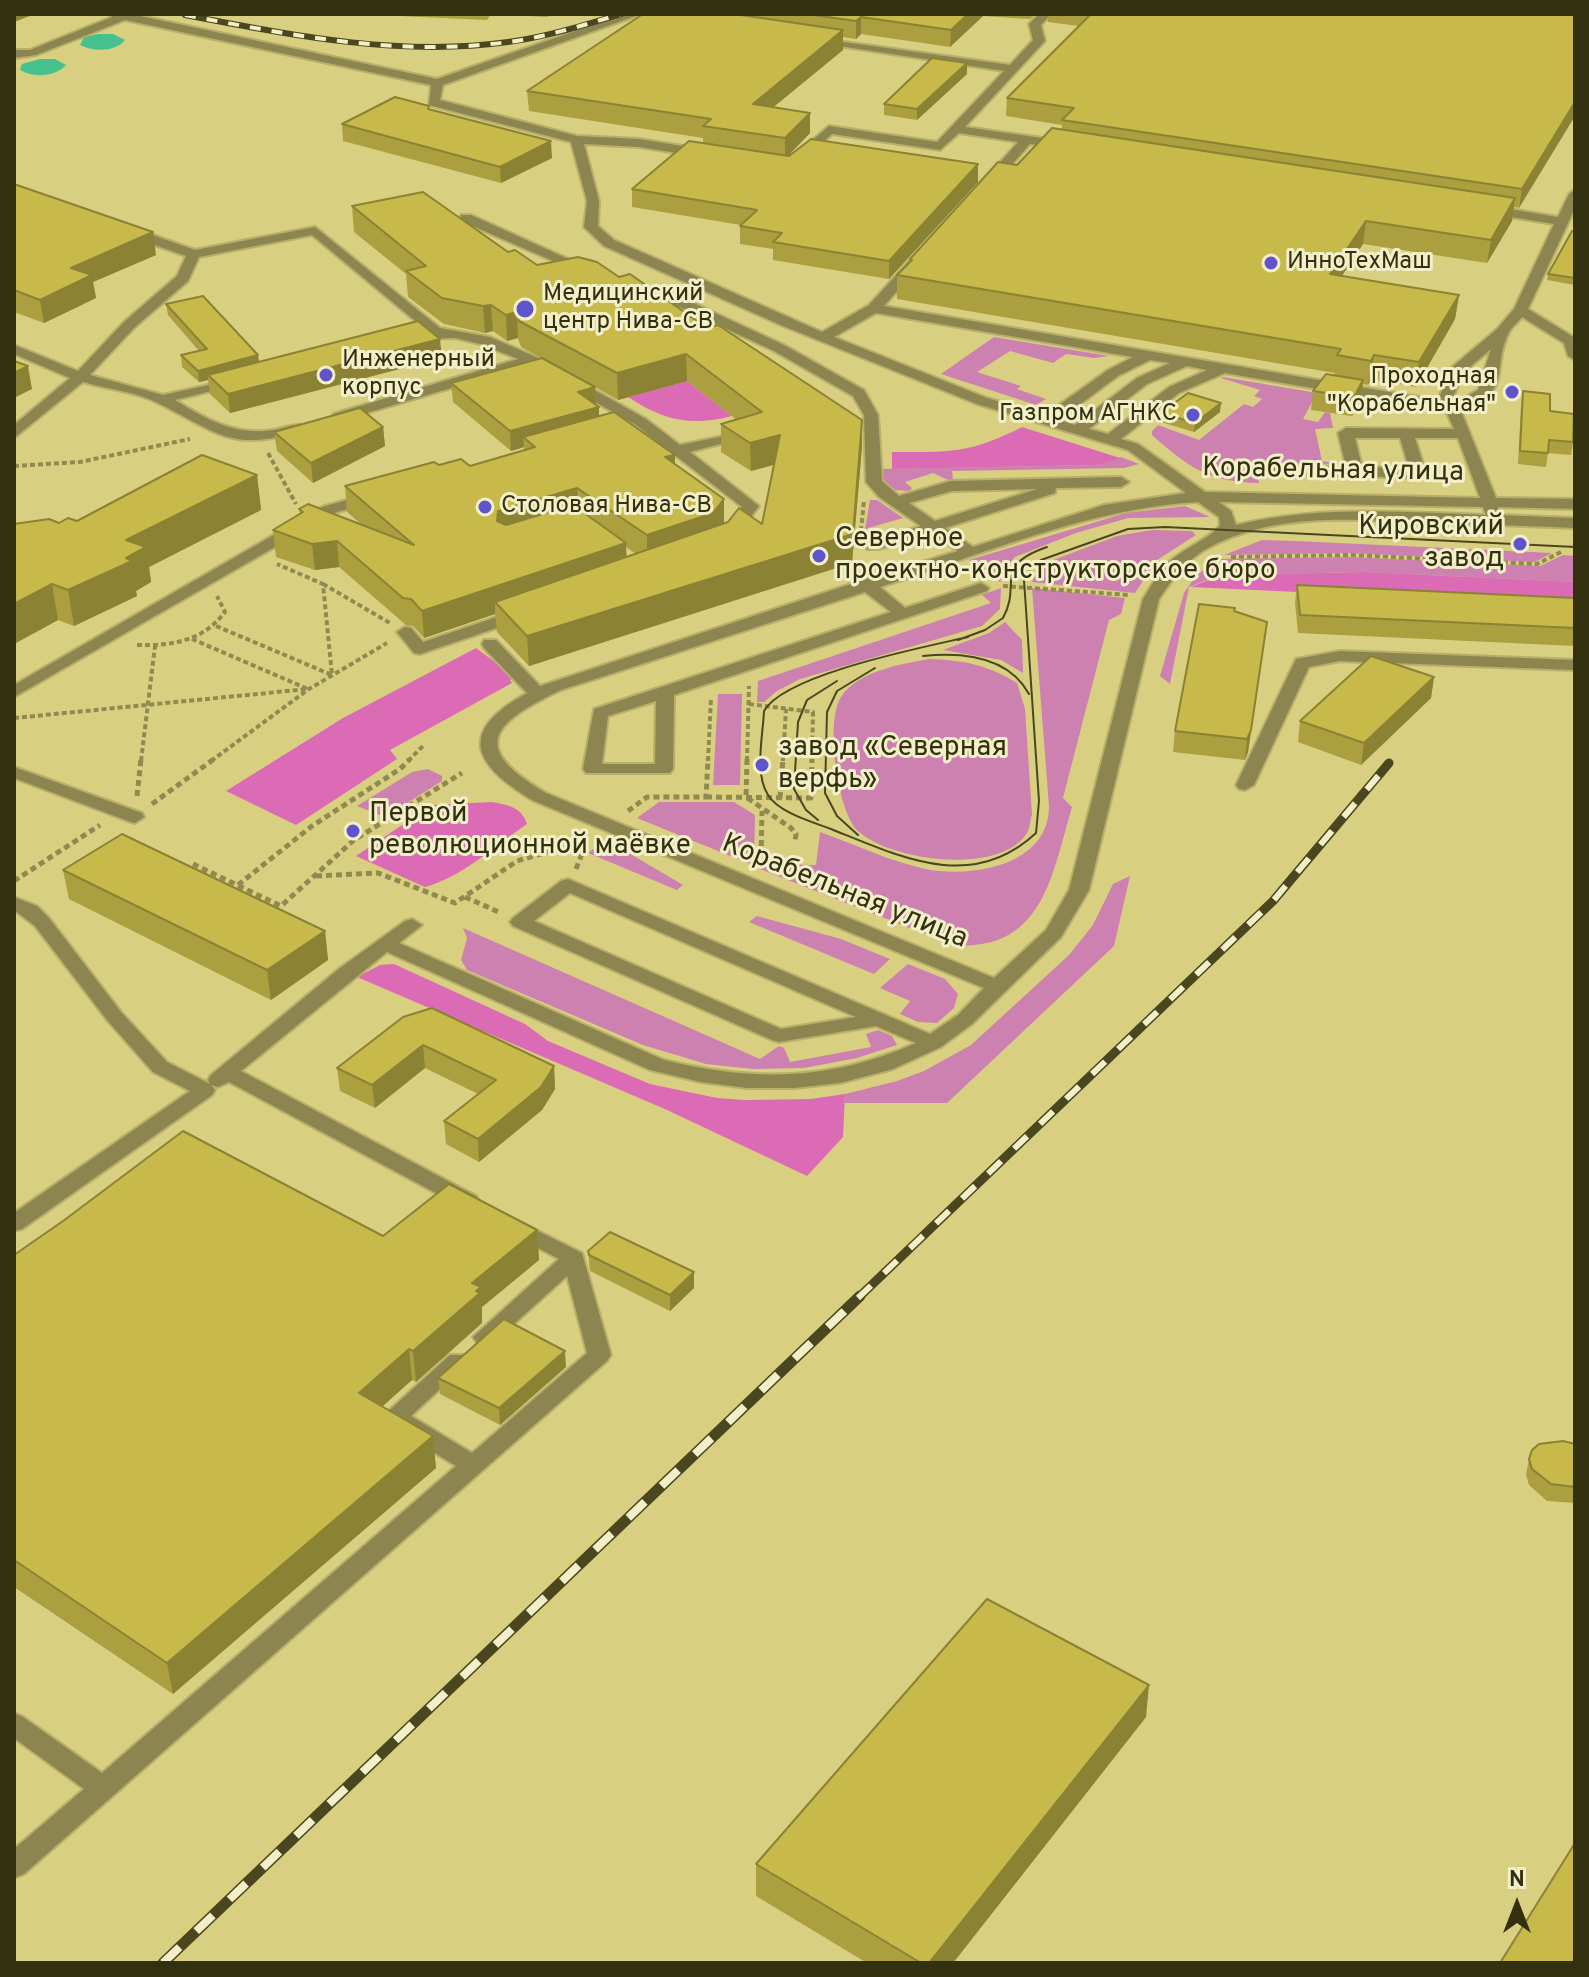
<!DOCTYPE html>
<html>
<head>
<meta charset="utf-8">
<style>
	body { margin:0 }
	#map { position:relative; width:1589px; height:1977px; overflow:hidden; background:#d9cf81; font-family:Overpass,sans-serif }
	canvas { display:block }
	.frame { position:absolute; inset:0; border:16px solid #33300f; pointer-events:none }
	.north { position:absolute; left:1477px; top:1865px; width:80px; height:80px; -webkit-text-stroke:6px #f3efc9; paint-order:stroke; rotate:0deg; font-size:22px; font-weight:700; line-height:32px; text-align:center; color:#33300f }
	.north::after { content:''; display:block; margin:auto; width:28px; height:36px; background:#33300f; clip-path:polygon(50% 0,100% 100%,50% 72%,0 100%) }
</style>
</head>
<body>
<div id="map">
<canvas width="1589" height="1977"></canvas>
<div class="frame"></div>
<div class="north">N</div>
</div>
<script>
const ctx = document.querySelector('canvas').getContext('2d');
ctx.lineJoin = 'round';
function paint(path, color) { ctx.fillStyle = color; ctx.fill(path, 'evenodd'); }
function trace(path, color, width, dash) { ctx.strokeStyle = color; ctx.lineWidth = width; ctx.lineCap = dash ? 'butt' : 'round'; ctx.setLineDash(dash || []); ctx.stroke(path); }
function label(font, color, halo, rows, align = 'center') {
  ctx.font = font + ' Overpass,sans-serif'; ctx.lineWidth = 6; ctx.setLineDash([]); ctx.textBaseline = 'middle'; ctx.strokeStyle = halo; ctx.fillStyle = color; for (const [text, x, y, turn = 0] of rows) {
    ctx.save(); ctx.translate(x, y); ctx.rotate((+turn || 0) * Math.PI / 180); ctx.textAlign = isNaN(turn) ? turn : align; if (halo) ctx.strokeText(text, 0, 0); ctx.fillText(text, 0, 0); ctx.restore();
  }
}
const green = new Path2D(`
	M 994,337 L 1109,356 L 1094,358 L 1066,354 L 1053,363 L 1010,351 L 977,372 L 1021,386 L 1017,389 L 1046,399 L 1036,405 L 941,374 Z
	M 1223,377 L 1317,393 L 1303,419 L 1318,422 L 1325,412 L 1330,413 L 1333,428 L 1315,429 L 1322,461 L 1341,464 L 1256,463 L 1259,483 C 1209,482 1189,468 1152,435 L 1152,431 L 1158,425 L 1199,440 L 1244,404 L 1253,407 L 1262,399 L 1254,396 L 1260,390 L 1221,378 Z
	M 1121,457 L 1139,464 L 1124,468 L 952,471 L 953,479 L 948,480 L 933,473 L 905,482 L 912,488 L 909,491 L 895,490 L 881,478 L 882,469 L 1098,465 Z
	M 870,500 L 877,500 L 903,518 L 865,529 Z
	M 1185,506 L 1210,517 L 1128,518 L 1076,533 L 1015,557 L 1004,570 L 1000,582 L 969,560 L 1126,513 Z
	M 1152,530 L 1192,531 L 1196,535 L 1157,560 L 1135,593 L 1032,582 L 1039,568 L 1048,562 L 1117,536 Z
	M 1262,540 L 1295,541 L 1552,553 L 1535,562 L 1348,553 L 1224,555 Z
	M 1563,555 L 1575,556 L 1575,582 L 1363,572 L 1220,575 L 1189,587 L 1170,684 L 1160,676 L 1184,593 L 1195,577 L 1216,559 L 1349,557 L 1540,566 Z
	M 1001,588 L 1000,609 L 982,626 L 800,679 L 777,691 L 764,702 L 757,702 L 758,681 L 991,603 L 982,595 Z
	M 1032,588 L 1125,598 L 1121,614 L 1109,620 L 1063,798 L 1072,807 C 1052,875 1043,952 953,945 L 760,869 L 768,864 L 816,865 L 820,832 C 854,844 889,861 925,869 C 972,878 1049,866 1049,806 Z
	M 1005,622 L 1022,640 L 1023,673 L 1001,660 L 943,650 L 989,633 Z
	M 929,659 C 963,660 988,665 1017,683 L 1025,709 L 1032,815 C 1030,820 1030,828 1027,833 C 1000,876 890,861 858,831 C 837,811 825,721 841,697 C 858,671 901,664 929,659 Z
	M 718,694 L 742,694 L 740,785 L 713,785 Z
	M 428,769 L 442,776 L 442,781 L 385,817 L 357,806 L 412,772 Z
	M 659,802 L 734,802 L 755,815 L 754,860 L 750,864 L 637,818 Z
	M 604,841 L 622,849 L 683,885 L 677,890 L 588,853 Z
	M 1130,876 L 1114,946 L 947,1103 L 845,1103 L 845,1094 L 897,1081 L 924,1071 L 971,1045 L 1069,955 L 1093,925 L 1113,884 Z
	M 757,916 L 841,939 L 890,959 L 874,974 L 749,922 Z
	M 463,928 L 760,1059 L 779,1046 L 784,1048 L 790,1062 L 871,1047 L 866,1034 L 878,1030 L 892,1036 L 897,1045 L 857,1058 L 804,1068 L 753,1069 L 706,1064 L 643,1045 L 467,970 L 461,960 L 467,938 Z
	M 908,964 L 945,979 L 958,994 L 954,1008 L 937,1023 L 918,1022 L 900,1014 L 910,1001 L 880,988 Z`);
const forest = new Path2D(`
	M 687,381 L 732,416 C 692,427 662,420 628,397 Z
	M 1022,427 L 1120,458 L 1098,465 L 892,469 L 892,452 C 950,452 969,454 1022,427 Z
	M 1364,572 L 1575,582 L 1575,605 L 1191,587 L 1221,575 Z
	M 476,648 L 515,677 L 510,680 L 512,683 L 390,750 L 397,759 L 296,825 L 226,791 L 343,718 Z
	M 492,802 C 508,805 522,807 527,824 C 495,846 462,877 425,887 L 356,856 L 432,805 Z
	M 394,964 L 525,1024 L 548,1041 L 650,1084 L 717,1098 L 745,1100 L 811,1099 L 845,1094 L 843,1137 L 807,1176 L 667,1110 L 357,977 L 380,965 Z`);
const water = new Path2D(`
	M 98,34 L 113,34 L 125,40 C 115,52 94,52 80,45 L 84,37 Z
	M 40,59 L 55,59 L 66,65 C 55,77 33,78 20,70 L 22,64 Z`);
const pathFar1 = new Path2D(`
	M 268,453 L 296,504
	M 14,466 L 80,462 L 190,439
	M 861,531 L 864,501
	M 1231,557 L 1349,555 L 1537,564 L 1561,552
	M 323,584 L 390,623
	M 1003,586 L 1129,595
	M 216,626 L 332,675 L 323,584 L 277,564
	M 192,639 L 308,689
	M 137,645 C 172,646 203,641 225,612 L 217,596
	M 749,704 L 813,712 L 812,761
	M 14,718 L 308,689
	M 141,761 L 155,646
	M 211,761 L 309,689 L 387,643
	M 408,761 L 423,746
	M 708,761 L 711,698
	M 747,761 L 749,686
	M 783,761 L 786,709`);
const path = new Path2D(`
	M 747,759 L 746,797 L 791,828 L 796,834 L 795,841
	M 137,796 L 141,759
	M 706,797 L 811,798 L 812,759
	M 780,798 L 783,759
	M 152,804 L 214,759
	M 628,811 L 647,797 L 706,797 L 708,759
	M 193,864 L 281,906 L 354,840 L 462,773
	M 757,864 L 761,861 L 762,811
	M 576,869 L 587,841
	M 316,876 L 378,873 L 455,903 L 517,861 L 588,840
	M 14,881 L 100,825
	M 238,885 L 312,826 L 400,769 L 410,759
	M 465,897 L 501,913`);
const minor = new Path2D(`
	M 109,14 L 131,14 L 437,79 L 624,14 L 641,14 L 443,85 L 440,100 L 577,136 L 639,139 L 707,150 L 709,153 L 703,157 L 639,147 L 584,144 L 599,201 L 598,226 L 614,240 L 822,332 L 869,305 L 910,260 L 915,259 L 922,263 L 884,306 L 1442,401 L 1440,395 L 1451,368 L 1497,329 L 1514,309 L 1554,224 L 1486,213 L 1479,209 L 1486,205 L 1558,217 L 1569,194 L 1575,190 L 1575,208 L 1528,309 L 1575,338 L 1575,360 L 1568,356 L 1564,343 L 1522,317 C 1518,322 1512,327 1509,332 C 1491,368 1514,392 1461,411 L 1496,498 L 1575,499 L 1575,509 L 1498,507 L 1498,515 L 1575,518 L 1575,528 C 1528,526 1481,524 1434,523 C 1359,520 1278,511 1210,547 C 1187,559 1173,578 1159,599 L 1089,890 L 1061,937 L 972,1024 L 941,1047 L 893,1069 L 840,1083 L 794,1088 L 747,1088 L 701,1082 L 650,1070 L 387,952 L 241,1071 L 476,1196 L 479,1201 L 476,1206 L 460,1206 L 229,1082 L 218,1087 L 211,1085 L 215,1090 L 212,1095 L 22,1229 L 14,1231 L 14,1213 L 190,1091 L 153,1072 L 107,1020 L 35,926 L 14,910 L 14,897 L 37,906 L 49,918 L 121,1012 L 167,1062 L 210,1084 L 208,1080 L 211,1075 L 340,968 L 405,921 L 412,919 L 422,925 L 399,943 L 664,1060 C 754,1082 830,1081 916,1043 L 876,1026 L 779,1042 L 772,1040 L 513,926 L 510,922 L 513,918 L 561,881 L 568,879 L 930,1034 L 958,1015 L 984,988 L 534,801 C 473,765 456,732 527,693 L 484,648 L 482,644 L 484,640 L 496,640 L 540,686 L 860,581 L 958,551 L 931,533 L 879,549 L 867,549 L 867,543 L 921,526 L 879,497 L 866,482 L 864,415 L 853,396 L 774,351 L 662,299 L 628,291 L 628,285 L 672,293 L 784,345 L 864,390 L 878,415 L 882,481 L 899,496 L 951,481 L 1121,477 L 1129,482 L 1121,487 L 1056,488 L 1055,493 L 945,528 L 973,547 L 1104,505 L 1186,493 L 1128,450 L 977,404 L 783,326 L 604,246 L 584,227 L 587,201 L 571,142 L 429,105 L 431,85 L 125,20 L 36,55 L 14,58 L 14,50 L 30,50 L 112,17 ZM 876,313 L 1133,357 L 1108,370 L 1045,415 L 987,398 L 834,337 ZM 1491,349 L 1478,390 L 1457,402 L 1454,395 L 1463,373 ZM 1150,360 L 1170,363 L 1137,378 L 1075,425 L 1059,420 L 1118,376 ZM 1187,366 L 1207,370 L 1169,387 L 1108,434 L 1089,429 L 1147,384 ZM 1225,373 L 1446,411 L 1454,429 L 1346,428 L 1338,433 L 1346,467 L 1261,465 L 1253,470 L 1256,473 L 1418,478 L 1426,473 L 1415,438 L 1458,438 L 1480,498 L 1205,492 L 1138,444 L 1121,439 L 1179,393 ZM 1355,438 L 1400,438 L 1409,468 L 1362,467 ZM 1037,489 L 935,521 L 909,503 L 952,491 ZM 1198,502 L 1219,517 L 1220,525 C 1214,536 1181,550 1169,562 C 1158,572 1151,587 1143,599 L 1069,890 L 1046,930 L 994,978 L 546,793 C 468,747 492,723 561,690 L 865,592 L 891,612 L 594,709 L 583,769 L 586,773 L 670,773 L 673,769 L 674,695 L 987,591 L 989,588 L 981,583 L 905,608 L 880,587 C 983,554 1090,508 1198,502 ZM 1219,502 L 1483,507 L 1486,515 C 1402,512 1319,505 1236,525 L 1231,511 ZM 656,701 L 655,764 L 602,764 L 608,716 ZM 570,893 L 856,1017 L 781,1029 L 534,921 Z
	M 1039,14 L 1051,14 L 1041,25 L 1045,41 L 965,127 L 1063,141 L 1069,145 L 1067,148 L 1030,144 L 993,186 L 988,187 L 982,183 L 1018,142 L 959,133 L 940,150 L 832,134 L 803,160 L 793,157 L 829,126 L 937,142 L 1004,71 L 819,43 L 815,42 L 815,38 L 1010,65 L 1033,40 L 1029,24 Z
	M 461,215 L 471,215 L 595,271 L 583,274 L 461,221 Z
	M 315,227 L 440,328 L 490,337 L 536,357 L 646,419 L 680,445 L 743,432 L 743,438 L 690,452 L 759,506 L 737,535 L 725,535 L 723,532 L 742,507 L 636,425 L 529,365 L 343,420 L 333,420 L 333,414 L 518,359 L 480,344 L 455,338 L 400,340 L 400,334 L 425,329 L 312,235 L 199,257 L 188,281 L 134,328 L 90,375 L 163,395 L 240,378 L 240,384 L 175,400 C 205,419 236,436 273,430 C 284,429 293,423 304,425 L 304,431 C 231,451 223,436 160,404 C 138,392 107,389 83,382 L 14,438 L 14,425 L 70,378 L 14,354 L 14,345 L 78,371 L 124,322 L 177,276 L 186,256 L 123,234 L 123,228 L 133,228 L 195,250 Z
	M 371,493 L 377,495 L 377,501 L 334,513 L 14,697 L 14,685 L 322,507 Z
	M 520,609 L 528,614 L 526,618 L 420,654 L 414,653 L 397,632 L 405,627 L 411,628 L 423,642 Z
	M 1340,651 L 1575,660 L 1575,670 L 1340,661 L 1309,667 L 1254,785 L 1245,790 L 1239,789 L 1236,785 L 1296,659 Z
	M 14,767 L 142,813 L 144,817 L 135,823 L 128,821 L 14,778 Z
	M 514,1219 L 582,1253 L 611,1355 L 607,1361 L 24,1874 L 14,1878 L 14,1849 L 84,1789 L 14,1738 L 14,1713 L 23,1717 L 102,1773 L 456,1466 L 386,1423 L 382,1417 L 450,1355 L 466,1355 L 470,1361 L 411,1416 L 472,1453 L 587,1353 L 567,1276 L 493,1343 L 477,1343 L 473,1337 L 559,1259 L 506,1231 L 503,1226 L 506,1221 Z`);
const tram = new Path2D(`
	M 968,637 C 925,647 785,674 764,711 C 763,736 754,773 768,795 C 779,813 813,822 831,829 C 901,857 972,893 1036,833 L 1039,801 L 1024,580 L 1032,566 L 1041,560 L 1128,529 L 1165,527 L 1575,547
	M 958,640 L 985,630 L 1003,618 C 1022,584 992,566 1047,547
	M 923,656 C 963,652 1008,656 1029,694
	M 818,820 L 806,810 L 794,789 L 798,722 L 807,700 L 837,681
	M 858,835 L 837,816 L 825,793 L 827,712 L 837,691 L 875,668`);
const railFar2 = new Path2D(`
	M 185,15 C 291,35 399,57 508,42 C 546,37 584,25 621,14`);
const railFar1 = new Path2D(`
	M 858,1298 L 1273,901 L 1389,763`);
const rail = new Path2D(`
	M 163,1963 L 860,1296`);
const wall = new Path2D(`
	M 356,14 L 550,14 L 548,17 L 491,14 L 487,20 Z
	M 643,14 L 1036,14 L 1030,19 L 983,16 L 950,47 L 861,34 L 856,39 L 843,37 L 843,50 L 773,107 L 810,133 L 788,156 L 978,182 L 889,279 L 773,260 L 773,249 L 740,244 L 740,226 L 741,225 L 632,207 L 632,189 L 703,143 L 703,138 L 529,111 L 527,91 Z
	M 1048,14 L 1575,14 L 1519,208 L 1514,207 L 1512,221 L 1487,263 L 1363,244 L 1342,276 L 1459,295 L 1455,319 L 1416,387 L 1371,379 L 1368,385 L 1363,384 L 1361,399 L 1352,416 L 1311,410 L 1313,391 L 1334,375 L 1335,373 L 897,299 L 897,275 L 910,262 L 910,259 L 1017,165 L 1062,130 L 1062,125 L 1006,116 L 1007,98 L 1079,26 L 1048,22 Z
	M 967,74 L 917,120 L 884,115 L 884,104 Z
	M 429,106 L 429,109 L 552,158 L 501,183 L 343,141 L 342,124 Z
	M 14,184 L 156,255 L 93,282 L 96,298 L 44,323 L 14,312 Z
	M 352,206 L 508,252 L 537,265 L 862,447 L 852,563 L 529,666 L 497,632 L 495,614 L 424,638 L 413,626 L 406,625 L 339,567 L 315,570 L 276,557 L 273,530 L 300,513 L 299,509 L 361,524 L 347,512 L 345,486 L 439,465 L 470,466 L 524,450 L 524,447 L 511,451 L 453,402 L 451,383 L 541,358 L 521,347 L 518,338 L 507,341 L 493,331 L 485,333 L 444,324 L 408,297 L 406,274 L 354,232 ZM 687,381 L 737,420 L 721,424 L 721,452 L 751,471 L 774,465 L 762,524 L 724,523 L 675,464 L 599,416 L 599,407 L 595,404 L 595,387 L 618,400 ZM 626,547 L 636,554 L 626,557 Z
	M 1575,231 L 1575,285 L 1547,280 L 1548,274 Z
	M 166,304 L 259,362 L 442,358 L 230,413 L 210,394 L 208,380 L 199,382 L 182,367 L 181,355 L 199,351 L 168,315 Z
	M 1523,391 L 1550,411 L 1573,442 L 1571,455 L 1548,453 L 1546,467 L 1518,464 L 1521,404 Z
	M 1220,412 L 1194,432 L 1161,422 L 1161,413 Z
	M 383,427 L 385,446 L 313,483 L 277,451 L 274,432 Z
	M 257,475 L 261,510 L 149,567 L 151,582 L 136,591 L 137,596 L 74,626 L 58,620 L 14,644 L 59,523 L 77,521 Z
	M 1297,585 L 1575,598 L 1575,646 L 1298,633 L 1295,603 Z
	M 1234,611 L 1267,622 L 1248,752 L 1245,760 L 1173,752 L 1175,731 Z
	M 1434,677 L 1431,698 L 1361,765 L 1298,742 L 1300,721 Z
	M 63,870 L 325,931 L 328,960 L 271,1000 L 69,899 Z
	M 432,1008 L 554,1066 L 555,1089 L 542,1110 L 479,1162 L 446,1144 L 444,1121 L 478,1094 L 425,1068 L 375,1108 L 340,1091 L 337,1068 Z
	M 537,1230 L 539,1260 L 482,1307 L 482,1323 L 416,1382 L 412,1380 L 382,1407 L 436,1468 L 173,1694 L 14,1587 L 14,1255 L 383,1236 Z
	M 588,1251 L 694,1272 L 694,1288 L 670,1311 L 590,1271 Z
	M 566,1367 L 500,1425 L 440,1394 L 438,1378 Z
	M 1575,1444 L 1575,1503 L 1547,1501 L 1529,1485 L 1526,1475 L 1529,1459 Z
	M 1146,1717 L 953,1963 L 867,1963 L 756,1896 L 756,1864 Z`);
const shadedWall = new Path2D(`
	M 14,14 L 35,14 L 14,22 Z
	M 968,14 L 983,14 L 983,16 L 950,47 L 951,30 Z
	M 861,17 L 861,34 L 856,39 L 856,21 Z
	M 843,30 L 843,50 L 753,124 L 753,104 Z
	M 967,63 L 967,74 L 917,120 L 917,109 Z
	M 1575,102 L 1575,116 L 1519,208 L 1522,189 Z
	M 810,113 L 810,133 L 785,159 L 785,138 Z
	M 551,141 L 552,158 L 501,183 L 500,167 Z
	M 978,164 L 978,182 L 889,279 L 889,261 Z
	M 1515,198 L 1512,221 L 1487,263 L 1491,240 Z
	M 1366,221 L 1363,244 L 1327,298 L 1330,274 Z
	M 153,232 L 156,255 L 93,282 L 96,298 L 44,323 L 40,300 L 71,268 Z
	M 1459,295 L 1455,319 L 1416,387 L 1419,362 Z
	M 491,305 L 493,331 L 485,333 L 483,306 Z
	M 517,312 L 518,338 L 507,341 L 506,315 Z
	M 440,339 L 442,358 L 230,413 L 228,394 Z
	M 686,354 L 687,381 L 618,400 L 617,373 Z
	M 258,355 L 260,367 L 208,375 L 208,380 L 199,382 L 198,371 Z
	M 1374,355 L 1371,379 L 1368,385 L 1371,361 Z
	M 28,366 L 32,389 L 14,398 L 14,373 Z
	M 1363,380 L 1361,399 L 1352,416 L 1354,397 Z
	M 595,387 L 596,406 L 578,392 Z
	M 1221,403 L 1220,412 L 1194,432 L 1195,423 Z
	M 599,407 L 599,426 L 523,437 L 524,447 L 511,451 L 510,431 Z
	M 862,420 L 862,447 L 852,563 L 529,666 L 527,636 L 853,534 Z
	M 383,427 L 385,446 L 313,483 L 311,463 Z
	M 780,435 L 780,463 L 751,471 L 750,443 Z
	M 675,455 L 675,480 L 665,457 Z
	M 257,475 L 261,510 L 149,567 L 151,582 L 136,591 L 137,596 L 74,626 L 68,590 L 126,540 Z
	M 577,488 L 579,515 L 499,548 L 497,521 L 498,511 Z
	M 724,499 L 724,525 L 647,562 L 647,535 Z
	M 337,541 L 339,567 L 315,570 L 312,544 Z
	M 626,543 L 627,569 L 495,602 L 495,614 L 424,638 L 422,611 Z
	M 52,584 L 58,620 L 14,644 L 14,604 Z
	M 1267,622 L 1248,752 L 1245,760 L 1247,739 Z
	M 1434,677 L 1431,698 L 1361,765 L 1364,743 Z
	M 325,931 L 328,960 L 271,1000 L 267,970 Z
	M 423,1045 L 425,1068 L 375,1108 L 372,1085 Z
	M 554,1066 L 555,1089 L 542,1110 L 479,1162 L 478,1139 Z
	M 537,1230 L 539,1260 L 482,1307 L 482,1323 L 416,1382 L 413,1351 L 472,1283 Z
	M 694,1272 L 694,1288 L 670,1311 L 670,1295 Z
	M 409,1349 L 412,1380 L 362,1424 L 359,1393 Z
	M 565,1351 L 566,1367 L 500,1425 L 499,1408 Z
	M 433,1436 L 436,1468 L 173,1694 L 167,1663 Z
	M 1149,1685 L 1146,1717 L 953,1963 L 929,1963 Z`);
const building = new Path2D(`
	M 643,14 L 734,14 L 843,30 L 753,104 L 810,113 L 785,138 L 703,126 L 711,119 L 527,91 Z
	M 806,14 L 968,14 L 951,30 L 861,17 L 856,21 Z
	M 1091,14 L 1575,14 L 1575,102 L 1522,189 L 1062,120 L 1074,108 L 1007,98 Z
	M 932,58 L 967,63 L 917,109 L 884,104 Z
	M 395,97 L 429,106 L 428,109 L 551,141 L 500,167 L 342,124 Z
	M 1052,128 L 1515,198 L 1491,240 L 1366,221 L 1330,274 L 1459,295 L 1419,362 L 1374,355 L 1371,361 L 1337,355 L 1341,349 L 897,275 L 912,260 L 910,259 L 998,162 L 1017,165 Z
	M 811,139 L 978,164 L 889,261 L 773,242 L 782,233 L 740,226 L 757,210 L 632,189 L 689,141 L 789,156 Z
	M 14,184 L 153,232 L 71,268 L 92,275 L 40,300 L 14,290 Z
	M 423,192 L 508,252 L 515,250 L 537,265 L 578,257 L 597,262 L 619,277 L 630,274 L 707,328 L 718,325 L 862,420 L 853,534 L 527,636 L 495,602 L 728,522 L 739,508 L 762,524 L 780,435 L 750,443 L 721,424 L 762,412 L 686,354 L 617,373 L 519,321 L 517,312 L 506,315 L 491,305 L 483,306 L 442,298 L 406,271 L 426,266 L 352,206 Z
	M 1572,231 L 1575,231 L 1575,278 L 1548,274 Z
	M 203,296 L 258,355 L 198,371 L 181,355 L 207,349 L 166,304 Z
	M 418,321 L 440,339 L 228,394 L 208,375 Z
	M 542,358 L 595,387 L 578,392 L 599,407 L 510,431 L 451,383 Z
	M 14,361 L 28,366 L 14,373 Z
	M 1326,374 L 1363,380 L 1354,397 L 1313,391 Z
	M 1523,391 L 1550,394 L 1550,411 L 1574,414 L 1573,442 L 1549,440 L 1548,453 L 1520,451 Z
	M 1188,393 L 1221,403 L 1195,423 L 1161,413 Z
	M 360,408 L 383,427 L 311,463 L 274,432 Z
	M 614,412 L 675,455 L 665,457 L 724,499 L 713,513 L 647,535 L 577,488 L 498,511 L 497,521 L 506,525 L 573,505 L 626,543 L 422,611 L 411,599 L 403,598 L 337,541 L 312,544 L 273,530 L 303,512 L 299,509 L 308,504 L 414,545 L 345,486 L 434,462 L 439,465 L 461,459 L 470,466 L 535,447 L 523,437 Z
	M 202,455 L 257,475 L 126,540 L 146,547 L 126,558 L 132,561 L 68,590 L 52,584 L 14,604 L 14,524 L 49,519 L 59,523 L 68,518 L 77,521 Z
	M 1297,585 L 1575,598 L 1575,628 L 1300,615 Z
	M 1199,604 L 1235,608 L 1234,611 L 1267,622 L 1251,730 L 1247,739 L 1175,731 Z
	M 1371,656 L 1434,677 L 1364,743 L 1300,721 Z
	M 122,834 L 325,931 L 267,970 L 63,870 Z
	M 432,1008 L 554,1066 L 541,1087 L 478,1139 L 444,1121 L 496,1080 L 423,1045 L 372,1085 L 337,1068 L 403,1017 Z
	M 183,1131 L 383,1236 L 449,1184 L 537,1230 L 472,1283 L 481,1287 L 476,1291 L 480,1293 L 413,1351 L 409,1349 L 359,1393 L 433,1436 L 167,1663 L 14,1560 L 14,1255 L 63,1221 Z
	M 610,1232 L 694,1272 L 670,1295 L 589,1255 L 588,1251 Z
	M 504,1319 L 565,1351 L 499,1408 L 438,1378 Z
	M 1563,1441 L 1575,1444 L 1575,1487 L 1551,1484 L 1532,1469 L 1529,1459 L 1532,1450 L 1539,1444 Z
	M 987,1599 L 1149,1685 L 929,1963 L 921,1963 L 756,1864 Z
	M 1575,1843 L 1575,1963 L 1500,1963 Z`);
const markers = [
	[1271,263,8,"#5f54cc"],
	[525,309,10,"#5f54cc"],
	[326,375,8,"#5f54cc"],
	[1512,392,8,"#5f54cc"],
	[1193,415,8,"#5f54cc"],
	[485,507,8,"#5f54cc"],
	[1520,544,8,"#5f54cc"],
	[819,556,8,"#5f54cc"],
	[762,765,8,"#5f54cc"],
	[353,831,8,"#5f54cc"]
];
const farPoinames = [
	["ИнноТехМаш",1287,263],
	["Медицинский",543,295],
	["центр Нива-СВ",543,323],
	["Инженерный",342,361],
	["корпус",342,389],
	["Проходная",1496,378,"right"],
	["\"Корабельная\"",1496,406,"right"],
	["Газпром АГНКС",1177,415,"right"],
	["Столовая Нива-СВ",501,507]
];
const streetNames = [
	["Корабельная улица",1333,472,1],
	["Корабельная улица",844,893,22]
];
const poiNames = [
	["Кировский",1504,528,"right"],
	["завод",1504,560,"right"],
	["Северное",835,540],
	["проектно-конструкторское бюро",835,572],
	["завод «Северная",778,749],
	["верфь»",778,781],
	["Первой",369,815],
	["революционной маёвке",369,847]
];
paint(green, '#cd81b1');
paint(forest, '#dc6bb5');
paint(water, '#46c08d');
trace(minor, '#b8af6a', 4);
trace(pathFar1, '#918a50', 4, [5, 3]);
trace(path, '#918a50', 5, [6, 4]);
paint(minor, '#8c8550');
trace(tram, '#4a461f', 2);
trace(railFar2, '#4a461f', 6);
trace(railFar1, '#4a461f', 9);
trace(rail, '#4a461f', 11);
trace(railFar2, '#f3efc9', 4, [11]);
trace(railFar1, '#f3efc9', 6, [18]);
trace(rail, '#f3efc9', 8, [23]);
paint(wall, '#ab9f40');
paint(shadedWall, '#8b8234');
paint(building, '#c7b94a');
trace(building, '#8b8234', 2);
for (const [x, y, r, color] of markers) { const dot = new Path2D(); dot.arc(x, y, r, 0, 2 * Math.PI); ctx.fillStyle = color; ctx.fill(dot); trace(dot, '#f3efc9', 3); }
label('24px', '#33300f', '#f3efc9', farPoinames, 'left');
label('28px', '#33300f', '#f3efc9', streetNames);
label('28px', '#33300f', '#f3efc9', poiNames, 'left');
</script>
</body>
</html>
